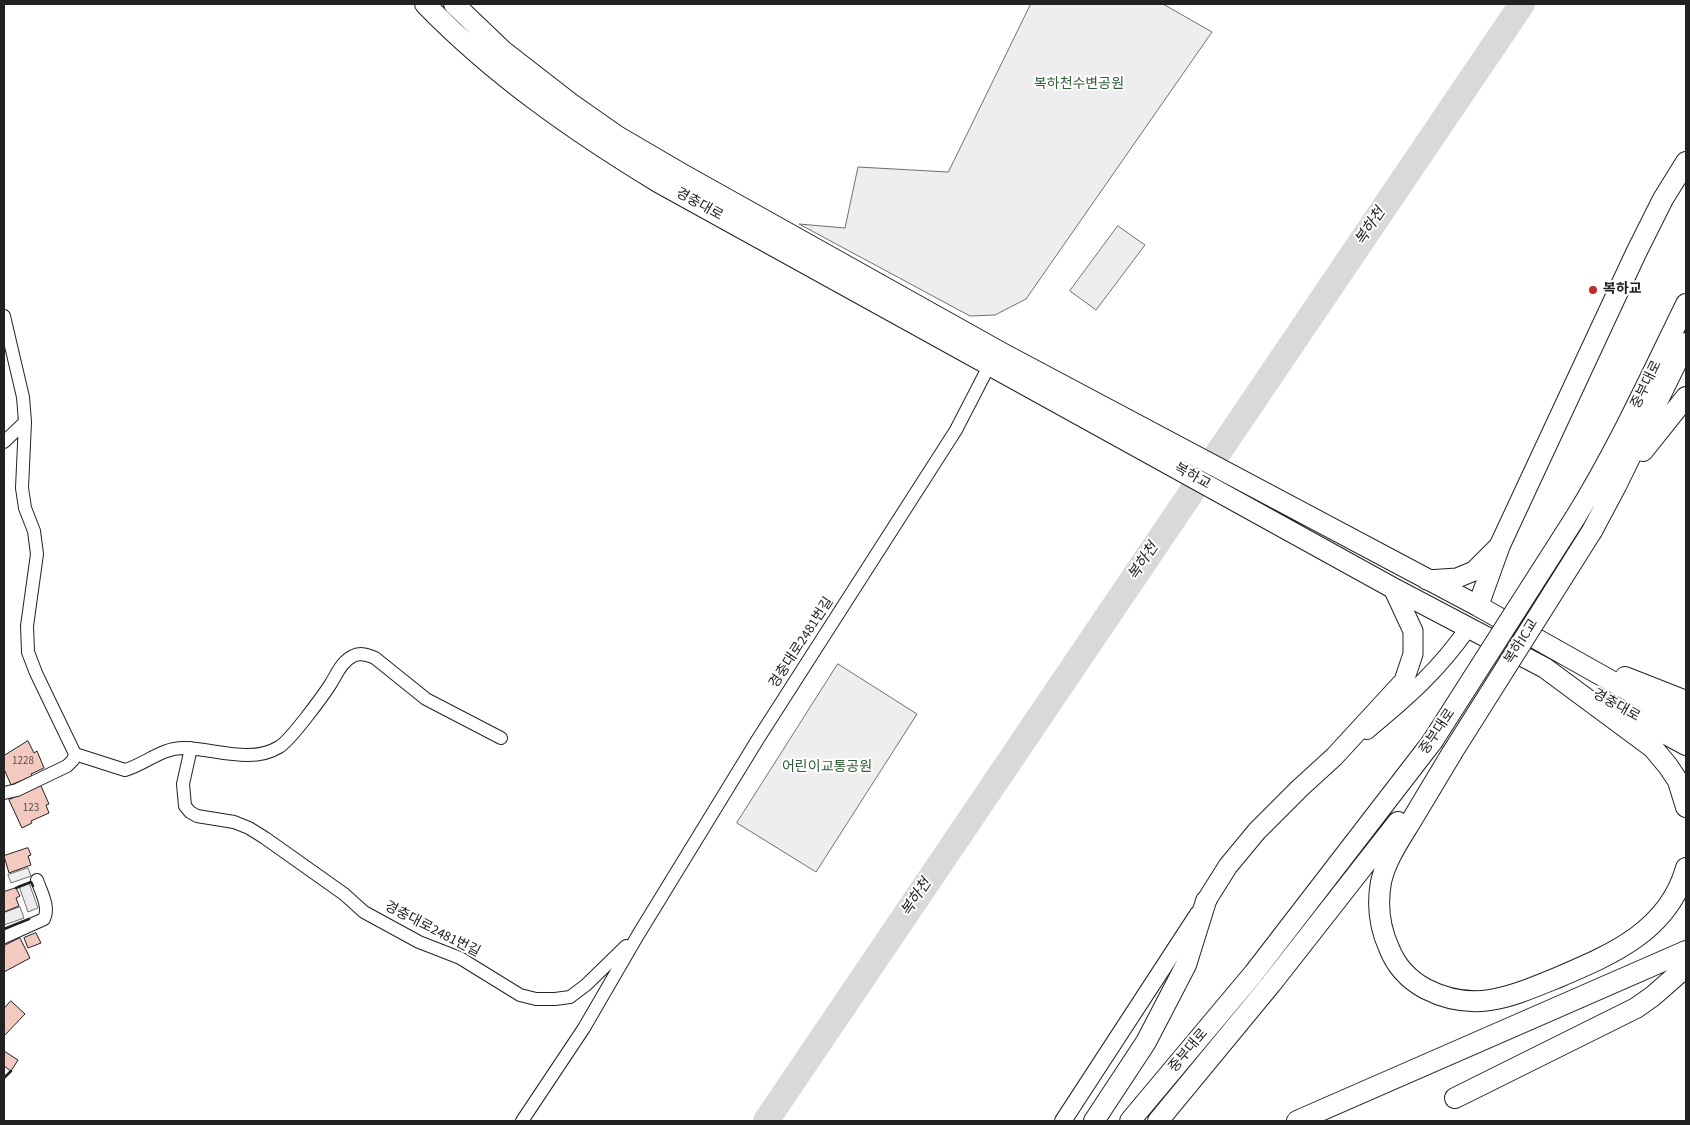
<!DOCTYPE html>
<html>
<head>
<meta charset="utf-8">
<style>
	body { margin:0 }
	#map { position:relative; width:1690px; height:1125px; overflow:hidden; background:#fff; font-family:"Source Sans 3",sans-serif }
	canvas { display:block }
	.frame { position:absolute; inset:0; border:5px solid #222; pointer-events:none }
</style>
</head>
<body>
<div id="map">
<canvas width="1690" height="1125"></canvas>
<div class="frame"></div>
</div>
<script>
const ctx = document.querySelector('canvas').getContext('2d');
ctx.lineJoin = 'round';
function paint(path, color) { ctx.fillStyle = color; ctx.fill(path, 'evenodd'); }
function trace(path, color, width, dash) { ctx.strokeStyle = color; ctx.lineWidth = width; ctx.lineCap = dash ? 'butt' : 'round'; ctx.setLineDash(dash || []); ctx.stroke(path); }
function label(font, color, halo, rows, align = 'center') {
  ctx.font = font + ' "Source Sans 3","Noto Sans KR",sans-serif'; ctx.lineWidth = 4; ctx.setLineDash([]); ctx.textBaseline = 'middle'; ctx.strokeStyle = halo; ctx.fillStyle = color; for (const [text, x, y, turn = 0] of rows) {
    ctx.save(); ctx.translate(x, y); ctx.rotate((+turn || 0) * Math.PI / 180); ctx.textAlign = isNaN(turn) ? turn : align; if (halo) ctx.strokeText(text, 0, 0); ctx.fillText(text, 0, 0); ctx.restore();
  }
}
const green = new Path2D(`
	M 1031,4 L 1163,4 L 1212,32 L 1026,299 L 995,315 L 970,316 L 799,224 L 845,228 L 858,167 L 948,172 Z
	M 838,664 L 917,714 L 816,872 L 737,823 Z
	M 28,868 L 31,876 L 11,883 L 8,875 Z
	M 20,907 L 24,918 L 4,925 L 4,913 Z`);
const parking = new Path2D(`
	M 1118,226 L 1145,245 L 1096,310 L 1070,291 Z
	M 29,883 L 38,908 L 28,912 L 19,886 Z`);
const river = new Path2D(`
	M 766,1121 L 1522,4`);
const building = new Path2D(`
	M 28,741 L 34,753 L 37,751 L 44,768 L 31,774 L 32,776 L 11,785 L 4,769 L 4,756 Z
	M 41,786 L 49,804 L 46,805 L 49,813 L 31,821 L 32,823 L 22,828 L 9,800 Z
	M 28,848 L 31,855 L 28,856 L 31,865 L 9,873 L 4,856 Z
	M 16,888 L 20,896 L 16,898 L 19,906 L 4,912 L 4,892 Z
	M 36,933 L 41,943 L 28,948 L 24,938 Z
	M 20,938 L 30,958 L 4,972 L 4,946 Z
	M 11,1001 L 25,1014 L 4,1036 L 4,1009 Z
	M 4,1051 L 18,1060 L 11,1071 L 4,1066 Z`);
const minor = new Path2D(`
	M 4,316 L 23,397 L 25,422 L 22,488 L 25,508 L 34,531 L 37,554 L 27,626 L 28,652 L 36,673 L 75,754 L 73,760 L 67,766 L 17,790 L 4,793
	M 4,442 L 25,422
	M 191,748 L 183,784 L 185,806 L 190,812 L 197,816 L 234,822 L 249,828 L 265,838 L 344,894 L 364,912 L 419,942 L 460,958 L 520,995 L 536,999 L 555,999 L 570,997 L 586,985 L 626,946
	M 75,754 L 125,770 C 146,764 162,747 185,748 C 215,749 252,764 279,747 C 290,741 322,697 330,685 C 337,674 341,662 353,656 C 360,652 368,655 375,658 L 426,699 L 501,738
	M 4,937 L 44,919 C 50,907 41,892 37,880
	M 522,1121 L 584,1028 L 638,935 L 758,739 L 956,430 L 989,366`);
const tertiary = new Path2D(`
	M 1367,731 C 1407,698 1439,670 1468,628
	M 1063,1121 L 1198,914`);
const secondary = new Path2D(`
	M 1427,580 L 1457,578 L 1474,571 L 1500,545
	M 1206,901 L 1228,866 L 1257,831 L 1300,788 L 1334,757 L 1404,681 L 1413,654 L 1413,631 L 1393,588`);
const primary = new Path2D(`
	M 425,4 C 494,75 574,131 658,182 L 1393,588 L 1545,668 L 1653,748 L 1668,766 L 1678,781 L 1686,807
	M 454,4 L 503,51 L 570,103 L 617,136 L 682,174 L 1002,353 L 1478,606 L 1686,723
	M 1643,451 L 1686,397
	M 1575,518 C 1617,450 1651,376 1686,304
	M 1592,531 L 1617,484 L 1686,343
	M 1478,606 L 1500,545 L 1636,253 L 1663,199 L 1686,162
	M 1625,677 L 1686,701
	M 1612,705 L 1686,745
	M 1452,753 C 1439,775 1426,796 1413,818 C 1401,838 1386,859 1381,882 C 1377,904 1380,928 1389,948 C 1396,966 1409,980 1426,989 C 1475,1014 1512,996 1559,977 C 1613,954 1669,930 1686,868
	M 1455,1098 L 1636,1008 L 1653,996 L 1686,967
	M 1094,1121 L 1146,1042 L 1186,965 L 1206,901
	M 1130,1121 L 1254,973 L 1432,742
	M 1158,1121 L 1271,984 L 1398,822
	M 1297,1121 L 1686,951`);
const primaryBridge = new Path2D(`
	M 1432,742 L 1575,518
	M 1452,753 L 1592,531`);
const wall = new Path2D(`
	M 16,888 L 31,882 L 33,886
	M 4,929 L 29,919
	M 4,1078 L 11,1071`);
const markers = [
	[1593,290,5,"#c62828"]
];
const numberNames = [
	["1228",23,762],
	["123",31,809]
];
const parkNames = [
	["복하천수변공원",1079,85],
	["어린이교통공원",827,768]
];
const streetNames = [
	["경충대로",699,205,29],
	["중부대로",1647,385,-64],
	["복하교",1192,477,29],
	["복하IC교",1522,642,-58],
	["경충대로2481번길",802,643,-57],
	["경충대로",1616,706,29],
	["중부대로",1438,732,-56],
	["경충대로2481번길",432,930,27],
	["중부대로",1189,1051,-50]
];
const poiNames = [
	["복하교",1603,290]
];
const waterNames = [
	["복하천",1371,227,-56],
	["복하천",1144,562,-56],
	["복하천",917,898,-56]
];
paint(green, '#eee');
trace(green, '#6f6f6f', 1);
paint(parking, '#ededed');
trace(parking, '#6f6f6f', 1);
trace(river, '#d9d9d9', 26);
paint(building, '#f3c9c0');
trace(building, '#222', 1);
trace(minor, '#222', 14);
trace(tertiary, '#222', 18);
trace(secondary, '#222', 21);
trace(primary, '#222', 22);
trace(minor, '#fff', 12);
trace(tertiary, '#fff', 16);
trace(secondary, '#fff', 19);
trace(primary, '#fff', 20);
trace(primaryBridge, '#222', 22, []);
trace(primaryBridge, '#fff', 20);
trace(wall, '#222', 2.5);
for (const [x, y, r, color] of markers) { const dot = new Path2D(); dot.arc(x, y, r, 0, 2 * Math.PI); ctx.fillStyle = color; ctx.fill(dot); trace(dot, '#fff', 2); }
label('11px', '#564c4a', null, numberNames);
label('14px', '#2f5e38', '#fff', parkNames);
label('14px', '#222', '#fff', streetNames);
label('bold 14px', '#222', '#fff', poiNames, 'left');
label('italic 15px', '#222', '#fff', waterNames);
</script>
</body>
</html>
